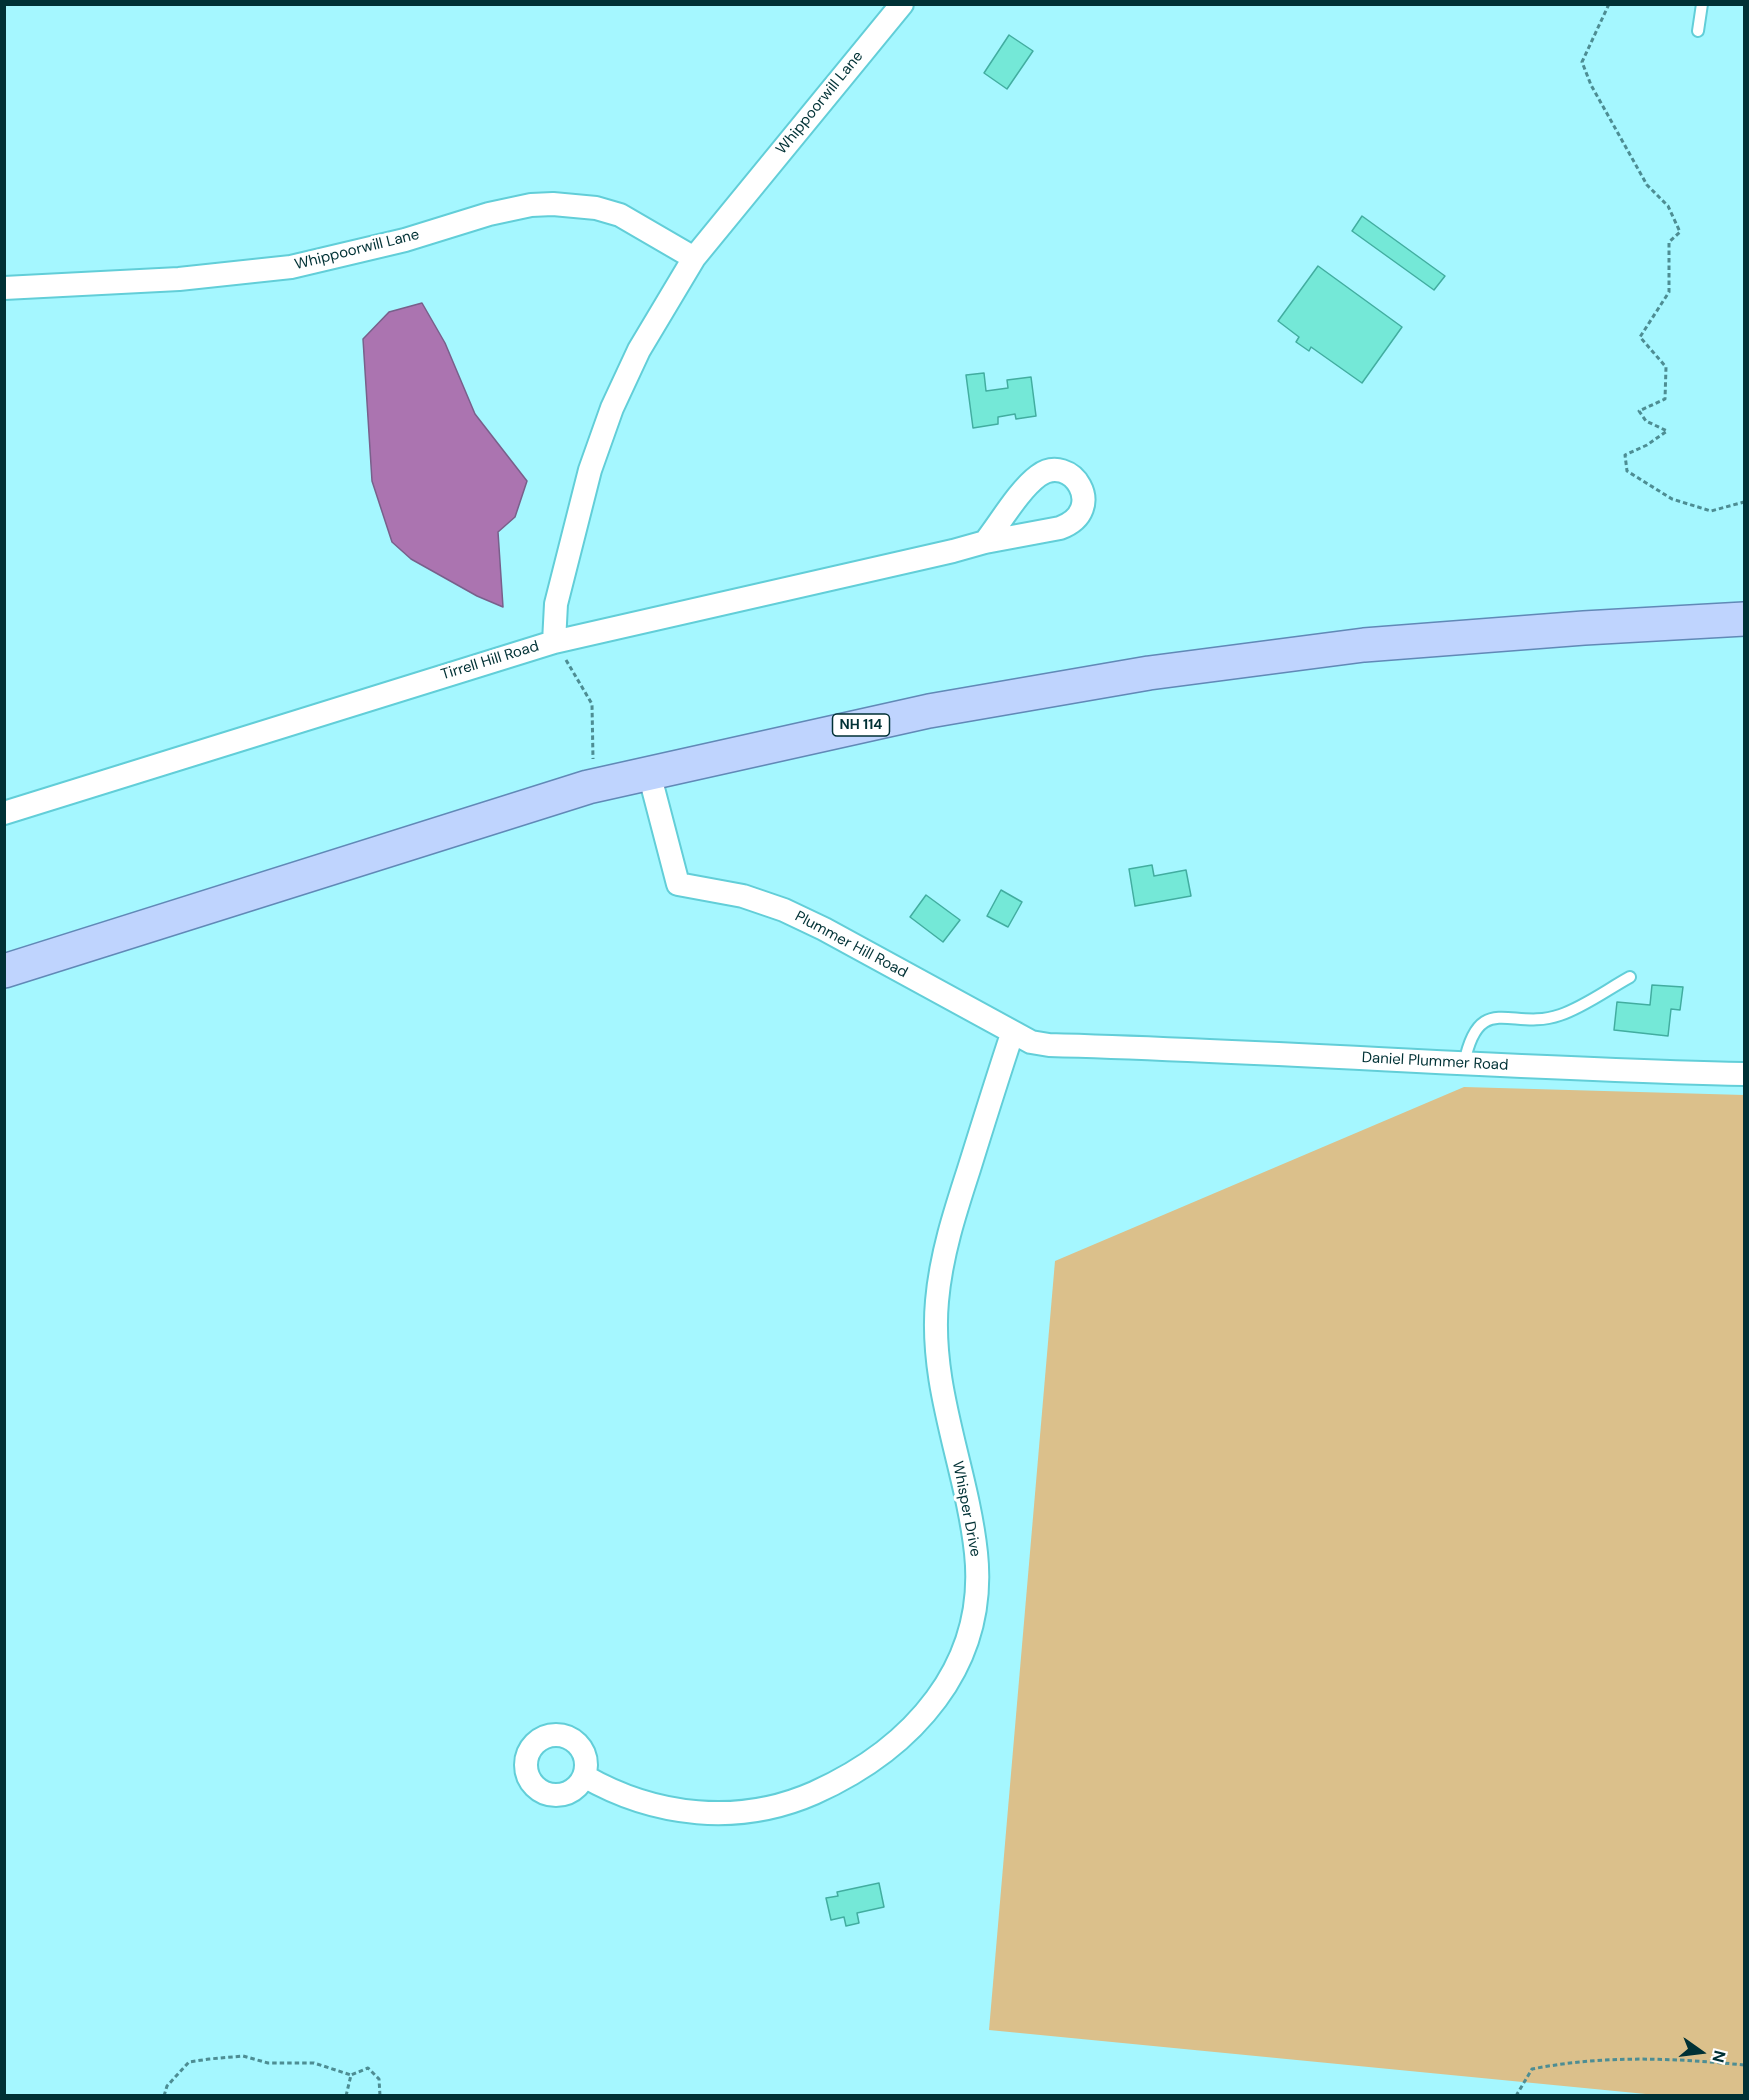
<!DOCTYPE html>
<html>
<head>
<meta charset="utf-8">
<style>
	body { margin:0 }
	#map { position:relative; width:1749px; height:2100px; overflow:hidden; background:#a5f7ff; font-family:"DM Sans",sans-serif }
	canvas { display:block }
	.frame { position:absolute; inset:0; border:6px solid #003135; pointer-events:none }
	.north { position:absolute; left:1671px; top:2022px; width:60px; height:60px; -webkit-text-stroke:4px #fff; paint-order:stroke; rotate:104deg; font-size:16px; font-weight:700; line-height:24px; text-align:center; color:#003135 }
	.north::after { content:''; display:block; margin:auto; width:21px; height:27px; background:#003135; clip-path:polygon(50% 0,100% 100%,50% 72%,0 100%) }
</style>
</head>
<body>
<div id="map">
<canvas width="1749" height="2100"></canvas>
<div class="frame"></div>
<div class="north">N</div>
</div>
<script>
const ctx = document.querySelector('canvas').getContext('2d');
ctx.lineJoin = 'round';
function paint(path, color) { ctx.fillStyle = color; ctx.fill(path, 'evenodd'); }
function trace(path, color, width, dash) { ctx.strokeStyle = color; ctx.lineWidth = width; ctx.lineCap = dash ? 'butt' : 'round'; ctx.setLineDash(dash || []); ctx.stroke(path); }
function label(font, color, halo, rows, align = 'center') {
  ctx.font = font + ' "DM Sans",sans-serif'; ctx.lineWidth = 6; ctx.setLineDash([]); ctx.textBaseline = 'middle'; ctx.strokeStyle = halo; ctx.fillStyle = color; for (const [text, x, y, turn = 0] of rows) {
    ctx.save(); ctx.translate(x, y); ctx.rotate((+turn || 0) * Math.PI / 180); ctx.textAlign = isNaN(turn) ? turn : align; if (halo) ctx.strokeText(text, 0, 0); ctx.fillText(text, 0, 0); ctx.restore();
  }
}
const green = new Path2D(`
	M 1464,1087 L 1744,1095 L 1744,2095 L 1656,2095 L 989,2030 L 1055,1261 Z`);
const water = new Path2D(`
	M 422,303 L 445,343 L 475,414 L 527,481 L 515,517 L 498,532 L 503,607 L 477,596 L 411,559 L 392,542 L 372,481 L 363,339 L 389,312 Z`);
const building = new Path2D(`
	M 1009,35 L 1033,51 L 1007,89 L 984,73 Z
	M 1362,216 L 1445,276 L 1434,290 L 1352,231 Z
	M 1318,266 L 1402,327 L 1362,383 L 1311,347 L 1309,351 L 1296,342 L 1299,337 L 1278,321 Z
	M 984,373 L 986,391 L 1008,388 L 1007,380 L 1031,377 L 1036,416 L 1016,419 L 1015,414 L 998,417 L 998,424 L 973,428 L 966,375 Z
	M 1152,865 L 1154,876 L 1186,870 L 1191,896 L 1135,906 L 1129,869 Z
	M 1001,890 L 1022,902 L 1008,927 L 987,916 Z
	M 926,895 L 960,920 L 943,942 L 910,917 Z
	M 1652,985 L 1683,987 L 1680,1010 L 1671,1009 L 1668,1036 L 1614,1030 L 1617,1002 L 1650,1005 Z
	M 879,1883 L 884,1907 L 857,1913 L 859,1923 L 846,1926 L 844,1917 L 831,1920 L 826,1898 L 838,1896 L 837,1892 Z`);
const path = new Path2D(`
	M 1609,4 L 1582,62 L 1591,85 L 1647,185 L 1668,206 L 1680,232 L 1669,242 L 1669,292 L 1640,337 L 1666,367 L 1665,399 L 1639,411 L 1646,421 L 1667,431 L 1647,445 L 1625,455 L 1627,471 L 1672,499 L 1711,511 L 1744,502
	M 566,660 L 592,704 L 593,759
	M 164,2096 L 167,2086 L 189,2062 L 209,2059 L 243,2056 L 268,2063 L 314,2063 L 351,2075
	M 346,2096 L 351,2075 L 368,2068 L 379,2079 L 380,2096
	M 1516,2096 L 1532,2069 C 1604,2055 1673,2058 1744,2065`);
const service = new Path2D(`
	M 1698,31 L 1702,4
	M 1464,1064 C 1479,989 1512,1032 1560,1015 C 1584,1007 1608,989 1630,977`);
const minor = new Path2D(`
	M 4,288 L 179,279 L 291,267 L 405,240 L 489,214 L 531,205 L 553,204 L 596,208 L 620,215 L 694,258
	M 554,642 L 556,604 L 590,470 L 612,408 L 639,350 L 694,258 L 902,4
	M 649,773 L 678,884 L 743,896 L 784,910 L 824,929 L 1031,1042 L 1049,1045 C 1281,1051 1512,1069 1744,1074
	M 4,813 L 554,642 L 953,551 L 985,542 L 1060,528 C 1109,510 1071,451 1038,476 C 1019,490 1000,523 985,542
	M526 1765a30 30 0 1 1 60 0a30 30 0 1 1-60 0Z
	M 584,1776 C 655,1817 739,1826 814,1793 C 912,1749 988,1666 976,1553 C 967,1468 929,1388 937,1301 C 941,1255 955,1212 969,1169 C 983,1124 997,1079 1012,1034`);
const primary = new Path2D(`
	M 4,971 L 588,787 L 929,711 L 1149,673 L 1364,645 L 1584,628 L 1744,619`);
const shields = [
	[861,725,57]
];
const shieldNames = [
	["NH 114",861,725]
];
const streetNames = [
	["Whippoorwill Lane",820,103,-51],
	["Whippoorwill Lane",357,250,-14],
	["Tirrell Hill Road",490,661,-17],
	["Plummer Hill Road",851,945,28],
	["Daniel Plummer Road",1435,1062,3],
	["Whisper Drive",966,1509,79]
];
paint(green, '#dbc08b');
paint(water, '#ab74b0');
trace(water, '#78608b', 1.5);
paint(building, '#74e8d7');
trace(building, '#42ada0', 1.5);
trace(service, '#62ced8', 14);
trace(minor, '#62ced8', 26);
trace(primary, '#6189b7', 36);
trace(path, '#4d8d93', 3, [4.5, 3]);
trace(service, '#fff', 10);
trace(minor, '#fff', 22);
trace(primary, '#bfd4fe', 33);
for (const [x, y, w] of shields) { const box = new Path2D(); box.roundRect(x - w / 2, y - 11, w, 22, 4.5); ctx.fillStyle = '#fff'; ctx.fill(box); trace(box, '#003135', 1.5); }
label('bold 14px', '#003135', null, shieldNames);
label('15px', '#003135', '#fff', streetNames);
</script>
</body>
</html>
